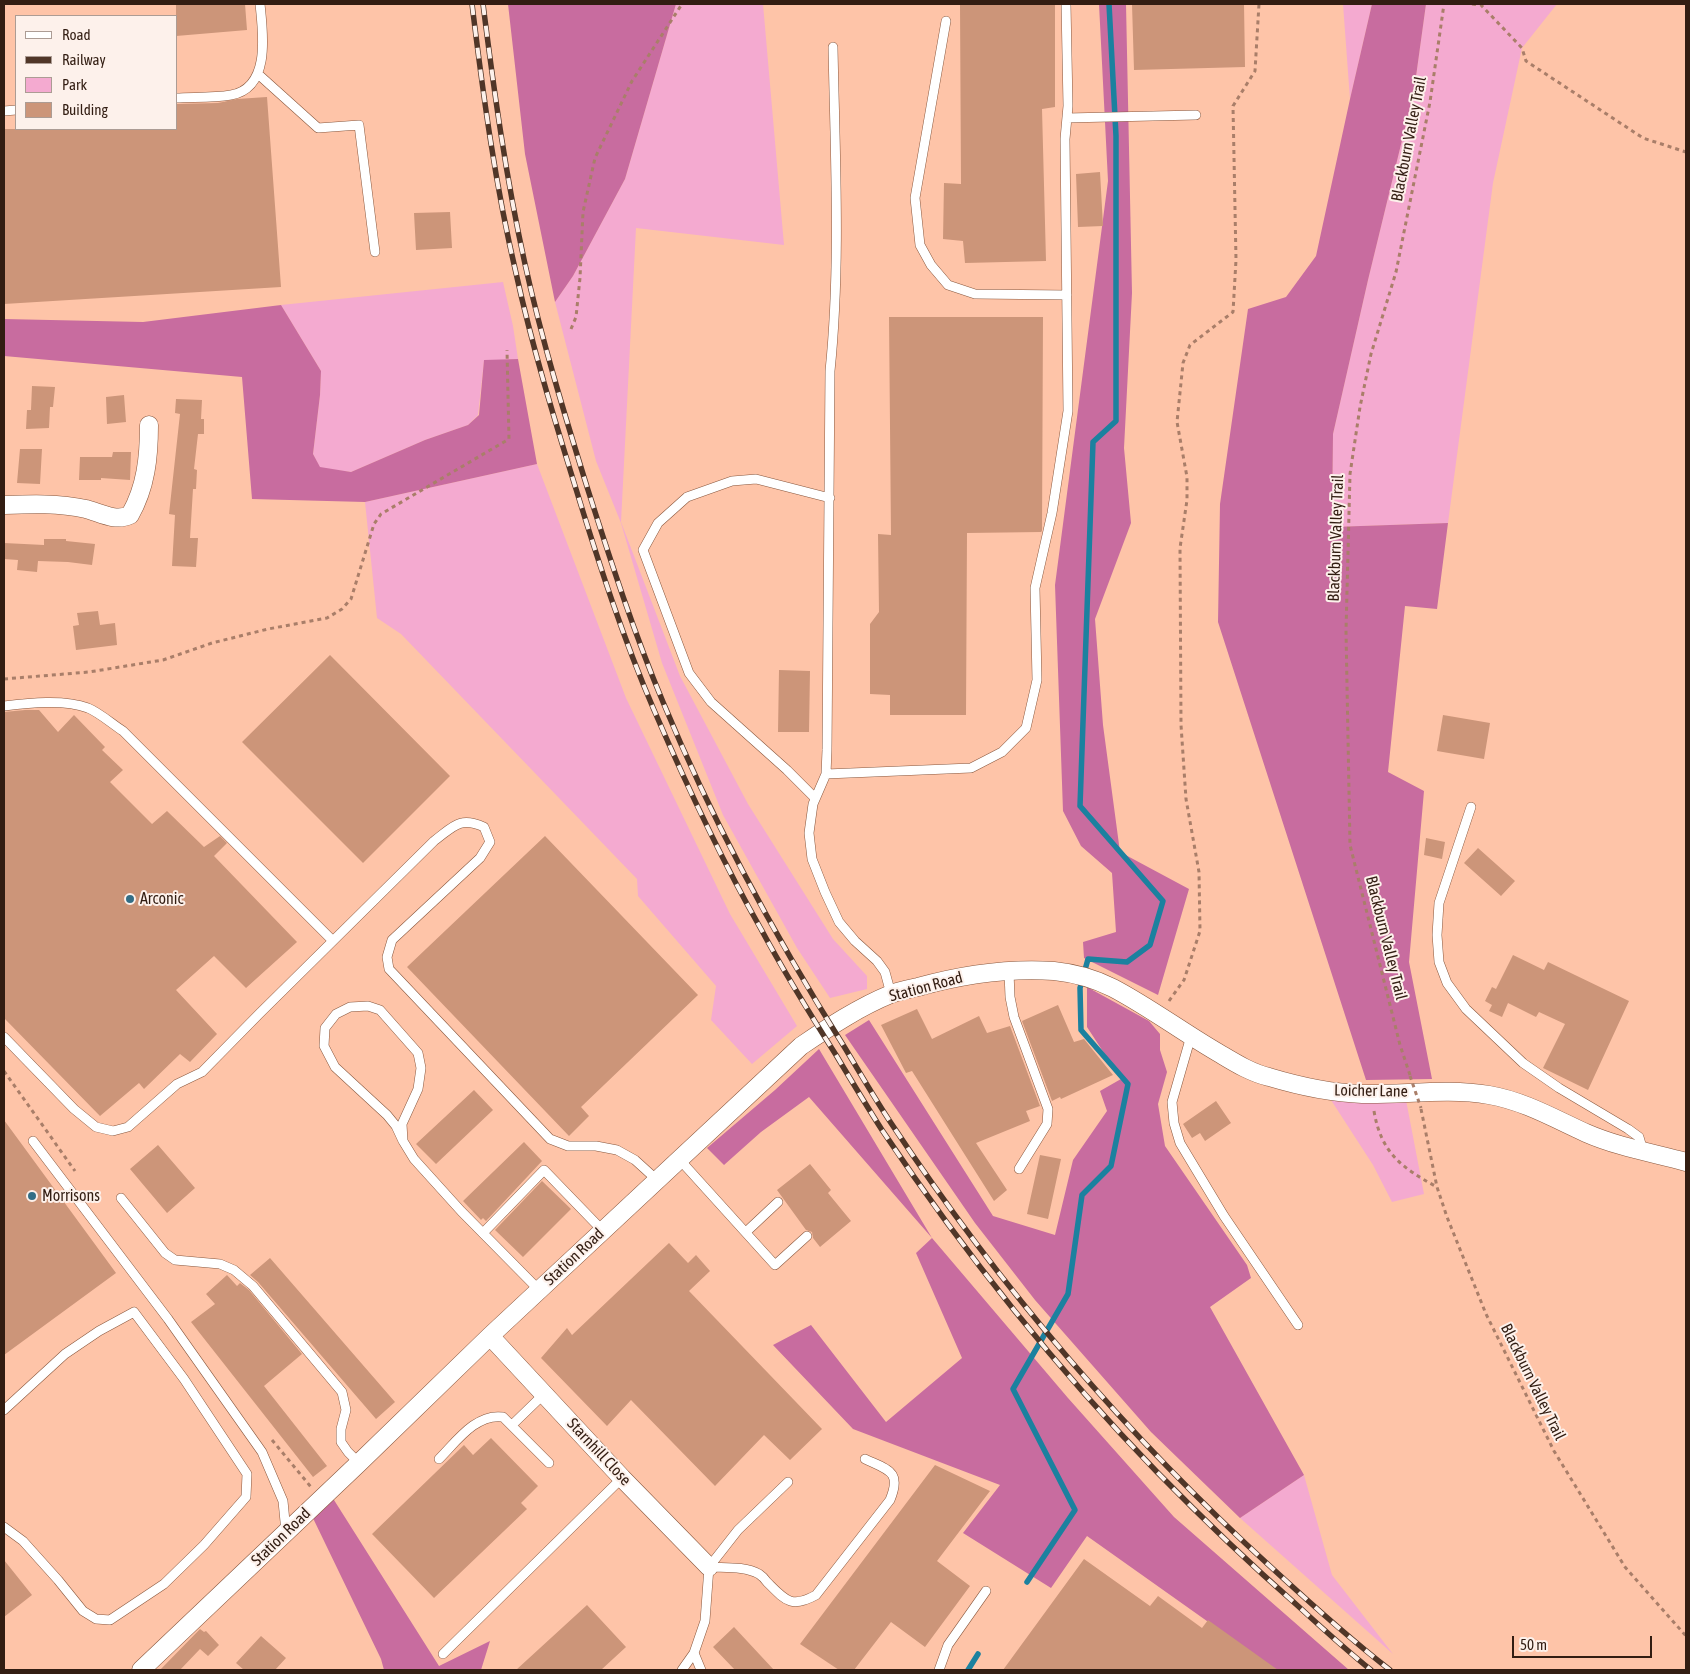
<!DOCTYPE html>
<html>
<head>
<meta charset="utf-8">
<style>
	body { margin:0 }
	#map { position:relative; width:1690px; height:1674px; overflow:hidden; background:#fec4a8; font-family:"Asap Condensed",sans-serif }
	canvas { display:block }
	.frame { position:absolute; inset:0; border:5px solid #321d12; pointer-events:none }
	.legend { position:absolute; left:15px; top:15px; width:162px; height:115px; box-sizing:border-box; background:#fdf1eb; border:1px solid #ac9c94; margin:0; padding:6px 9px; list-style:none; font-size:15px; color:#321d12 }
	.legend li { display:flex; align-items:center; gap:10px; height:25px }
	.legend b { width:25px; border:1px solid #ac9c94 }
	.scale { position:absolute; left:1512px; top:1636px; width:140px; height:22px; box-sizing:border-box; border:2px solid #321d12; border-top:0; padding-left:6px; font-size:15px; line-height:18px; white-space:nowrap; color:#321d12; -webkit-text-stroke:4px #fdf1eb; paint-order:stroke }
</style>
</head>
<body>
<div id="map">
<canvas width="1690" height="1674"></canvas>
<div class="frame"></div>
<ul class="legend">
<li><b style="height:6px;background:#fff"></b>Road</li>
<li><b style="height:6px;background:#503628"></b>Railway</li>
<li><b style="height:14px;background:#f4aad0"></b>Park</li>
<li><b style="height:14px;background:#cc9579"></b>Building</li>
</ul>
<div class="scale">50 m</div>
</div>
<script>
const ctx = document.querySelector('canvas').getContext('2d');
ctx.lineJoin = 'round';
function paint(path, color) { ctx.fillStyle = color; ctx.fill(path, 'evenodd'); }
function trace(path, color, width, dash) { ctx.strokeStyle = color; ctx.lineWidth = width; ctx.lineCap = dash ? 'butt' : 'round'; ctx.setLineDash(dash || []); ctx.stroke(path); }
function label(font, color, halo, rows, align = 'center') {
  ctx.font = font + ' "Asap Condensed",sans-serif'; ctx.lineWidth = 4; ctx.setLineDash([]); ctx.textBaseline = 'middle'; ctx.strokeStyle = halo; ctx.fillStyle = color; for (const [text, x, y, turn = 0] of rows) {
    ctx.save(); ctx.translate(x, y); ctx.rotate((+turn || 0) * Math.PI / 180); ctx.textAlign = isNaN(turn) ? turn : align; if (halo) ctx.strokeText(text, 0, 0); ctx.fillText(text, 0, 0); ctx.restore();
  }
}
const green = new Path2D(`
	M 676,4 L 763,4 L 784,245 L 636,228 L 621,522 L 680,676 L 748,804 L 833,939 L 867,976 L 867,989 L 830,998 L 797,948 L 723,815 L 662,663 L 621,523 L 596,461 L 555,302 L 573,276 L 625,179 Z
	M 1343,4 L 1372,4 L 1350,99 Z
	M 1426,4 L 1557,4 L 1522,48 L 1493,183 L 1448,523 L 1332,527 L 1333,434 L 1368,280 L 1414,91 Z
	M 503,282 L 513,326 L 518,359 L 484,361 L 478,415 L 468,425 L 425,440 L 351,472 L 320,468 L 313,454 L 320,395 L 321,371 L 281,305 Z
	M 537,464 L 626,698 L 730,914 L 797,1026 L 752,1064 L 711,1020 L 716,986 L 638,896 L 637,879 L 401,634 L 377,618 L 365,502 Z
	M 1331,1100 L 1406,1100 L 1424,1194 L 1392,1202 L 1373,1165 Z
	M 1304,1475 L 1332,1575 L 1393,1654 L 1240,1518 Z`);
const forest = new Path2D(`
	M 508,4 L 676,4 L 625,179 L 573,276 L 555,302 L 525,154 Z
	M 1099,4 L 1126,4 L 1132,293 L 1124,448 L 1131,523 L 1095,619 L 1103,725 L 1120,852 L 1189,889 L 1158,995 L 1084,958 L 1083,942 L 1116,932 L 1112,873 L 1081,846 L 1063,811 L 1055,585 L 1108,181 Z
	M 1372,4 L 1426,4 L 1414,91 L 1368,280 L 1333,434 L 1332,527 L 1448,523 L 1437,609 L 1405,606 L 1388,772 L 1424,791 L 1409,962 L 1432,1079 L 1366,1080 L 1218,622 L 1220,504 L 1248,309 L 1286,297 L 1316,256 L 1350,99 Z
	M 281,305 L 321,371 L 320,395 L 313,454 L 320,467 L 351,472 L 425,440 L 468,425 L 479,415 L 484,360 L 518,359 L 537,464 L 365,502 L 252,499 L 242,377 L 4,356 L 4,319 L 143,322 Z
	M 1087,987 L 1149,1021 L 1160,1034 L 1160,1050 L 1167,1072 L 1158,1104 L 1165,1146 L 1247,1265 L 1251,1278 L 1210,1307 L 1304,1475 L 1240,1518 L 1151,1432 L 1035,1300 L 975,1223 L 845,1035 L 869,1020 L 993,1216 L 1055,1235 L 1073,1160 L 1107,1111 L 1100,1091 L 1121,1079 L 1087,1027 Z
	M 819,1049 L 932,1238 L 1068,1398 L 1174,1517 L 1349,1670 L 1276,1670 L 1087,1536 L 1051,1588 L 963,1533 L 1000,1485 L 853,1429 L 773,1345 L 811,1325 L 886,1422 L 962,1358 L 916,1253 L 932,1238 L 809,1097 L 761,1132 L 724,1165 L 707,1148 L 775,1090 Z
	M 325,1500 L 334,1500 L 439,1666 L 490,1641 L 481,1670 L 384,1670 L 381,1659 L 311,1514 Z`);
const stream = new Path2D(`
	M 1027,1582 L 1075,1510 L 1013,1389 L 1068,1294 L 1082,1195 L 1111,1166 L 1128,1084 L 1081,1030 L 1080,988 L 1088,959 L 1127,962 L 1150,945 L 1163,901 L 1080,806 L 1093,442 L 1116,421 L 1116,136 L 1109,4
	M 968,1670 L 978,1654`);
const building = new Path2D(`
	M 176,4 L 245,4 L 247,30 L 176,36 Z
	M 960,4 L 1055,4 L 1055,107 L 1042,109 L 1046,261 L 965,263 L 963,241 L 943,239 L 944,183 L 961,184 Z
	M 1132,4 L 1244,4 L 1245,67 L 1134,70 Z
	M 267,97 L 281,287 L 4,304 L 4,129 L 176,129 L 176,104 L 218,103 L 237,99 Z
	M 1100,172 L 1103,226 L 1078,227 L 1076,174 Z
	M 450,212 L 452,248 L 416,250 L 414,213 Z
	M 889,317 L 1043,317 L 1042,531 L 1041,532 L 967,533 L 966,715 L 890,715 L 890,695 L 870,694 L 870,624 L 879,612 L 878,534 L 891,535 Z
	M 32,386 L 55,387 L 53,407 L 50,407 L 49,428 L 26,429 L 27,410 L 31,410 Z
	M 124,395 L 126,422 L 107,424 L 106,397 Z
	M 176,399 L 202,400 L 201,419 L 204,419 L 204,434 L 198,434 L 194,469 L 197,470 L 196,489 L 193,489 L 190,538 L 198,538 L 196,567 L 172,566 L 175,515 L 169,514 L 180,414 L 175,413 Z
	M 20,449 L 42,449 L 40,484 L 17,483 Z
	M 113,452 L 131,452 L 130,480 L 101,478 L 101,480 L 79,480 L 80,457 L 112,457 Z
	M 44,539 L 66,539 L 66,541 L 95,544 L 92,565 L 68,562 L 38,561 L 37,572 L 17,570 L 18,560 L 4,559 L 4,543 L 44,545 Z
	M 98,611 L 100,625 L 115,623 L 117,645 L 76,650 L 73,626 L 79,625 L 77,613 Z
	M 330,655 L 450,776 L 363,863 L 242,742 Z
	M 779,670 L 810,671 L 809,732 L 778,732 Z
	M 25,710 L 39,710 L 58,732 L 74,715 L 105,747 L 102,750 L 123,770 L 110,782 L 152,824 L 167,811 L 204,847 L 220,836 L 227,843 L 214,856 L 297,942 L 246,988 L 214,956 L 176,990 L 217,1034 L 190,1062 L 180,1054 L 144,1089 L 139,1083 L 100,1116 L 4,1018 L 4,712 Z
	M 1443,715 L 1490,723 L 1484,759 L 1437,751 Z
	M 545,836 L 698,995 L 581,1107 L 589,1116 L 569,1136 L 407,967 Z
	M 1426,838 L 1445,842 L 1442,859 L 1424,855 Z
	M 1478,848 L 1515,881 L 1501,896 L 1464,863 Z
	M 1513,955 L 1544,970 L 1548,962 L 1629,1001 L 1588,1090 L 1543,1068 L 1565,1024 L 1539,1012 L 1536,1017 L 1508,1003 L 1502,1017 L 1489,1011 L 1492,1005 L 1485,1001 L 1492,987 L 1496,989 Z
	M 1058,1005 L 1074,1042 L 1084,1039 L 1113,1075 L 1061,1099 L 1060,1097 L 1052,1101 L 1022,1021 Z
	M 917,1009 L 932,1039 L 979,1016 L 987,1033 L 1010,1026 L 1040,1106 L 1026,1111 L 1030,1121 L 976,1143 L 1007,1190 L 994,1201 L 912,1071 L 906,1073 L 881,1025 Z
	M 474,1090 L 493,1110 L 436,1164 L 416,1144 Z
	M 1216,1101 L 1231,1123 L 1205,1141 L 1200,1133 L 1192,1138 L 1183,1124 Z
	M 4,1120 L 116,1273 L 4,1355 Z
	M 524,1142 L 542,1161 L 486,1221 L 483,1218 L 481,1220 L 463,1201 Z
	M 158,1145 L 195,1188 L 167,1213 L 130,1169 Z
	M 1040,1155 L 1061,1159 L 1048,1219 L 1027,1214 Z
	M 810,1164 L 831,1190 L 828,1193 L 851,1221 L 820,1247 L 813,1238 L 812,1232 L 806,1230 L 777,1190 Z
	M 542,1181 L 571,1209 L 523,1257 L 495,1230 Z
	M 669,1243 L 688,1263 L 696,1255 L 710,1271 L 689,1291 L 822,1429 L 790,1460 L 764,1435 L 715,1486 L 631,1400 L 607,1426 L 541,1358 L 567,1328 L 572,1335 Z
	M 270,1258 L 395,1402 L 376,1419 L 258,1282 L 250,1275 Z
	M 227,1275 L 237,1286 L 240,1283 L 249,1290 L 302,1354 L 264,1386 L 327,1466 L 313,1477 L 191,1322 L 215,1304 L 206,1294 Z
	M 491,1438 L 538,1486 L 521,1503 L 527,1509 L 434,1598 L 372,1534 L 464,1445 L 473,1455 Z
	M 935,1465 L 990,1491 L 937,1561 L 970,1586 L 925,1647 L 891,1622 L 854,1670 L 839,1670 L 800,1644 Z
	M 1084,1559 L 1150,1606 L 1158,1596 L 1202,1628 L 1208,1620 L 1278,1670 L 1003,1670 Z
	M 4,1560 L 32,1595 L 4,1617 Z
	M 587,1605 L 626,1647 L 601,1670 L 516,1670 Z
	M 734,1627 L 774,1670 L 735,1670 L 713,1647 Z
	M 200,1629 L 204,1632 L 206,1631 L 219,1645 L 208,1656 L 200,1649 L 180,1670 L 160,1670 Z
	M 261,1636 L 286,1658 L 275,1670 L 244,1670 L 236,1663 Z`);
const path = new Path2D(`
	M 1472,4 L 1481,5 L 1522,48 L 1526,61 L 1643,138 L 1686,152
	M 571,329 L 576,317 L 580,278 L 583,212 L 595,158 L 632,81 L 682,4
	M 4,679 L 89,672 L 163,660 L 212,643 L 268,629 L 327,618 L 342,609 L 351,599 L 374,524 L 381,514 L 509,439 L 507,350
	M 1169,1001 L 1184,980 L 1200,931 L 1199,872 L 1186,799 L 1181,725 L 1180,548 L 1187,500 L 1187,477 L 1177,422 L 1183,363 L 1190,345 L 1233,312 L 1236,260 L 1233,106 L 1255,71 L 1259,4
	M 4,1071 L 75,1171
	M 1410,1075 L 1400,1045 L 1350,845 L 1346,631 L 1350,474 L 1360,407 L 1371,354 L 1396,272 L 1430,102 L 1444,4
	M 1421,1109 L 1437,1187 L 1447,1217 L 1486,1314 L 1554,1451 L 1625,1567 L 1686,1636
	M 1374,1111 C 1381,1153 1402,1168 1437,1187
	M 272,1440 L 311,1487`);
const lane = new Path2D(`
	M 946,21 L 915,198 L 920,245 L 931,265 L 948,285 L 975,294 L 1067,295
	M 833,47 C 835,155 841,263 830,371 L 827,750 L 826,774 L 813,804 L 809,833 L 812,859 L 825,892 L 839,922 L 855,941 L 877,961 L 885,972 L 891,994
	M 258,74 L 318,128 L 359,125 L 375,252
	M 176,98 C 194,97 213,98 231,95 C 271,88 263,33 260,4
	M 4,111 L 16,110
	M 1067,118 L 1196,115
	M 4,706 C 29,703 64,699 88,708 C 100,713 112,724 123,731 L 333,941
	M 826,774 L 971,768 L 1002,752 L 1026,728 L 1037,680 L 1035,588 L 1052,513 L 1068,411 L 1065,139 L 1068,106 L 1066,4
	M 815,798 L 787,770 L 711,702 L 689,673 L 643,550 L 658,523 L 687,497 L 732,481 L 756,479 L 830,498
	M 1471,807 L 1439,903 L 1437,935 L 1439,962 L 1447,983 L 1466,1009 L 1523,1063 L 1559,1088 L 1628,1129 L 1639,1137 L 1643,1151
	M 1009,972 L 1010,997 L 1014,1017 L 1048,1109 L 1047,1124 L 1019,1169
	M 1191,1036 L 1172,1102 L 1174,1123 L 1180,1143 L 1224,1216 L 1298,1325
	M 4,1037 L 74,1109 L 96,1127 L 113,1131 L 128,1127 L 177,1084 L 202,1072 L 259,1014 L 434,841 C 453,827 459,816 484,827 L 490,842 L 480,858 L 392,940 L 387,957 L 389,969 L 550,1139 L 568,1146 L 596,1146 L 617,1150 L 635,1160 L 657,1180
	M 33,1141 L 168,1319 L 262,1452 L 283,1501 L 286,1532
	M 403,1141 L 396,1126 L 387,1115 L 335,1067 L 324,1046 L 325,1028 L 336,1014 L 350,1007 L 368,1006 L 380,1010 L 418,1053 L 421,1068 L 418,1089 L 402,1124 L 403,1141 L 414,1159 L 461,1211 L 539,1290
	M 680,1160 L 775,1265 L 807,1236
	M 121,1198 L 165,1253 L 175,1260 L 220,1264 L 234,1270 L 253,1286 L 342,1392 L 346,1410 L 341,1429 L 341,1442 L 348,1452 L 359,1463
	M 746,1232 L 778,1202
	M 483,1233 L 544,1170 L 603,1231
	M 4,1410 L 65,1354 L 99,1331 L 134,1312 L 184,1379 L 247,1474 L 246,1497 L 204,1545 L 164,1584 L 110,1620 L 96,1619 L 83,1611 L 58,1580 L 23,1541 L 4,1527
	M 512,1425 L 545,1393
	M 439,1459 C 456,1442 476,1413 503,1417 L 549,1463
	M 709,1567 C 725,1568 745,1566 759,1574 C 762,1576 765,1579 767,1582 C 785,1600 791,1609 816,1595 L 890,1500 C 902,1471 888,1470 865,1459
	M 694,1653 L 701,1670
	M 443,1654 L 622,1478
	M 682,1670 L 694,1653 L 705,1621 L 709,1567 L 738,1530 L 788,1482
	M 939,1670 L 948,1645 L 986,1591`);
const street = new Path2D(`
	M 4,505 C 31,504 59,503 86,509 C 101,513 115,522 130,515 C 146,487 149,457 149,425
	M 490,1336 L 622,1478 L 709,1567
	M 141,1670 L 359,1463 L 490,1336 L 801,1046 C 829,1027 859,1007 891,994 C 899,991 909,989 918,987 C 961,975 1009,968 1054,971 C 1074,973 1095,979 1113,988 C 1151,1008 1185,1034 1222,1055 C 1237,1064 1252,1073 1269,1077 C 1299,1086 1330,1093 1362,1094 C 1404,1095 1447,1088 1489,1095 C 1524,1101 1555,1119 1586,1133 C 1618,1147 1653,1153 1686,1162`);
const rail = new Path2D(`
	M 472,4 C 483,94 495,184 516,273 C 532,346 554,418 576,489 C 599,564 623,638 654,710 C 686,784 721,859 761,929 C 784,972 810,1014 836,1055 C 851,1080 866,1105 882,1130 C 963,1251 1055,1367 1157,1472 C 1202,1518 1249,1563 1298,1606 C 1322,1628 1346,1650 1371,1670
	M 483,4 C 494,91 506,178 525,264 C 542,341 565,416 588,490 C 611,562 634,633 663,702 C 713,823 776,938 845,1048 C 860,1073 875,1099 891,1123 C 999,1286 1127,1436 1272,1568 C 1310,1603 1349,1638 1390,1670`);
const pathBridge = new Path2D(`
	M 1410,1076 L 1421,1108`);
const markers = [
	[130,899,5,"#336e86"],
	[32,1196,5,"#336e86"]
];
const streetNames = [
	["Blackburn Valley Trail",1409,139,-79],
	["Blackburn Valley Trail",1336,538,-88],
	["Blackburn Valley Trail",1386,938,76],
	["Station Road",926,987,-15],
	["Loicher Lane",1371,1091,1],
	["Station Road",574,1257,-43],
	["Blackburn Valley Trail",1533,1382,64],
	["Starnhill Close",599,1452,47],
	["Station Road",281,1537,-44]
];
const poiNames = [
	["Arconic",140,899],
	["Morrisons",42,1196]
];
paint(green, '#f4aad0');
paint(forest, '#c86c9f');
trace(stream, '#1b819f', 5.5);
paint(building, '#cc9579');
trace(lane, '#89573d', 10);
trace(street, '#89573d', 19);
trace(path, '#a97e69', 3, [4, 4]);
trace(lane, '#fff', 9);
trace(street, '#fff', 18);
trace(rail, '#503628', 5.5);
trace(rail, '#fdf1eb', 4, [11]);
trace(pathBridge, '#a97e69', 3, [4, 4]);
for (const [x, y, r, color] of markers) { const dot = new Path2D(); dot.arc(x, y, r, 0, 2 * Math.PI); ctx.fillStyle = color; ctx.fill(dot); trace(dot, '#fdf1eb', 2); }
label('16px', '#321d12', '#fdf1eb', streetNames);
label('16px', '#321d12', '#fdf1eb', poiNames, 'left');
</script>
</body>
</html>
